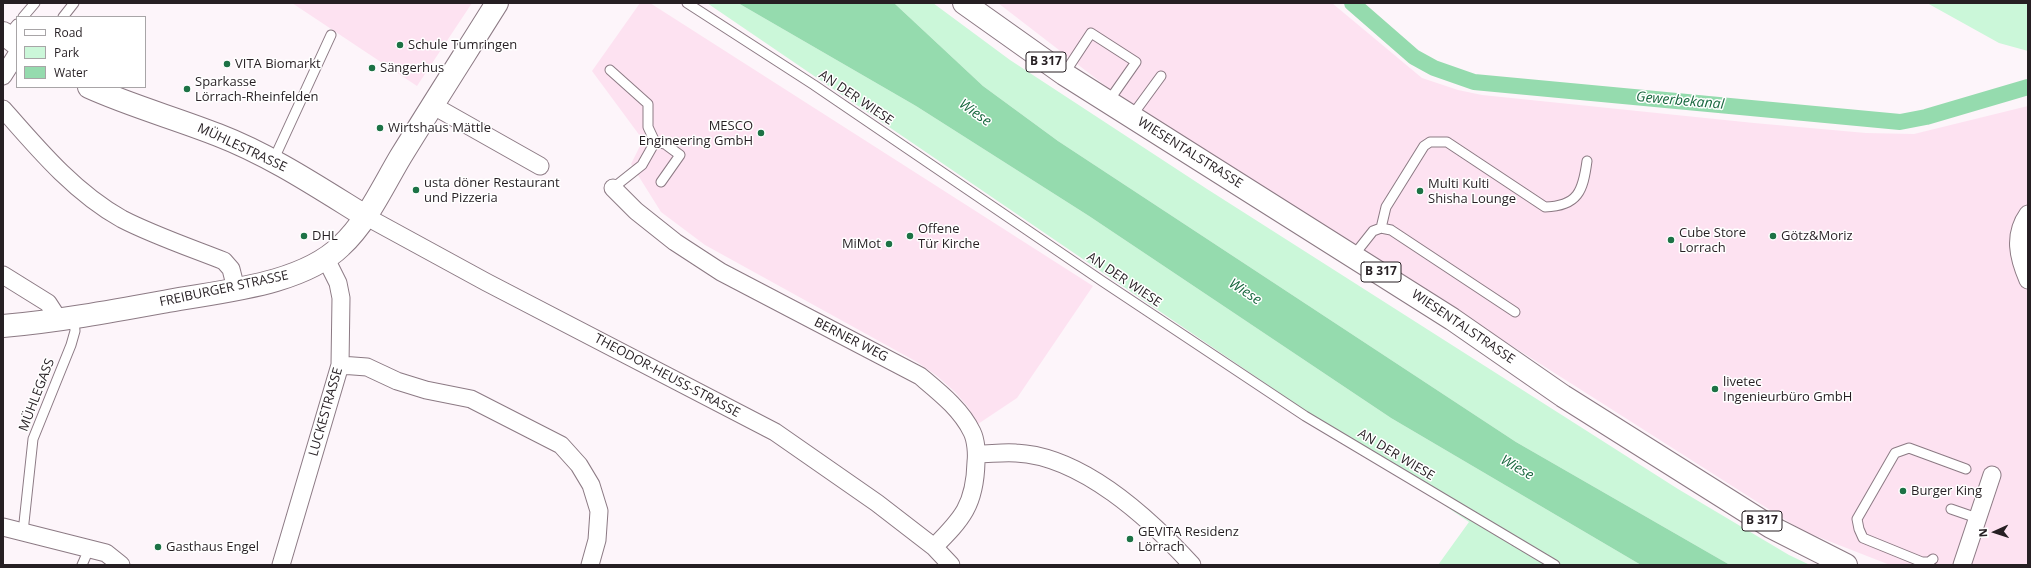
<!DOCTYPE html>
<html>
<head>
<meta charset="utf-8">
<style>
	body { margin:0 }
	#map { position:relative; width:2031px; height:568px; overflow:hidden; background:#fdf5fa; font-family:"Open Sans",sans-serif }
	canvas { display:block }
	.frame { position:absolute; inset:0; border:4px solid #261f23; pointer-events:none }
	.legend { position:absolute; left:16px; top:16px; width:130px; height:72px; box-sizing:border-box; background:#fff; border:1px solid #a8a5a7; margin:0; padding:5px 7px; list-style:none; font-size:12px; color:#261f23 }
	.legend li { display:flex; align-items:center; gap:8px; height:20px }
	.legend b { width:20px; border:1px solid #a8a5a7 }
	.north { position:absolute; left:1975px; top:512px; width:40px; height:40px; -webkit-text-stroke:3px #fff; paint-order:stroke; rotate:267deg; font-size:11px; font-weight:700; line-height:16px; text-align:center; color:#261f23 }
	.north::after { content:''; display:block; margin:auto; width:14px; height:18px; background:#261f23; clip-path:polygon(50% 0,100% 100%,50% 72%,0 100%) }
</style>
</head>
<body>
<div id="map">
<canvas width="2031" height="568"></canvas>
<div class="frame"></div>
<ul class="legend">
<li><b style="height:5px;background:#fff"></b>Road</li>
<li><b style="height:11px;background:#cbf7d9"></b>Park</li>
<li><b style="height:11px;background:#95dbae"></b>Water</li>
</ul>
<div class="north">N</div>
</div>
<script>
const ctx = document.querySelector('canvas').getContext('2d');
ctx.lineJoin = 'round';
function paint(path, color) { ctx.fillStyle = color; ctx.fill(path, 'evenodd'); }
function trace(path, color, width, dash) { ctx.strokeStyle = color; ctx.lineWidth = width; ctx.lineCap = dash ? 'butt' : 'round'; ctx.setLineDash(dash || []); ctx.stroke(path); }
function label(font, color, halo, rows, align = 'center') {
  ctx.font = font + ' "Open Sans",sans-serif'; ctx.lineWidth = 3; ctx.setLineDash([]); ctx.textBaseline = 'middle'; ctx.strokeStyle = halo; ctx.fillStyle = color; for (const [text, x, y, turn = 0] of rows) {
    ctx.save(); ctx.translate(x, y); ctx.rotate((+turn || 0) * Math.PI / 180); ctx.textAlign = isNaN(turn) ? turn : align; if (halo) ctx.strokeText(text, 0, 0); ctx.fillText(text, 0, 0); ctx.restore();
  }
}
const built = new Path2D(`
	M 292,3 L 472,3 L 417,86 Z
	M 640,3 L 650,3 L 1093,286 L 1017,398 L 978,424 L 968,407 L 955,392 L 937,376 L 917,362 L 705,245 L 661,212 L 631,164 L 643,140 L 592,71 Z
	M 998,3 L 1332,3 L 1422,78 L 1458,90 L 1482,95 L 1754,123 L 1866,133 L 1914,134 L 2028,106 L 2028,565 L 1890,565 L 1803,531 L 1116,94 Z`);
const green = new Path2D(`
	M 707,3 L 738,3 L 916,106 L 1089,216 L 1391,418 L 1641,565 L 1438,565 L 1469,522 Z
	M 894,3 L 933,3 L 1010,60 L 1207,189 L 1678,489 L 1789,555 L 1810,565 L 1730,565 L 1516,442 L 1058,141 L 983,86 Z
	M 1927,3 L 2028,3 L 2028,51 L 1999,43 Z`);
const water = new Path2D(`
	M 738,3 L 894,3 L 983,86 L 1058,141 L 1516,442 L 1730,565 L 1641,565 L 1391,418 L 1089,216 L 916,106 Z`);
const canal = new Path2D(`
	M 1352,3 L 1414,57 L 1434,68 L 1474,82 L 1900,122 L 1926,117 L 2028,87`);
const lane = new Path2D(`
	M 687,3 L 814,85 L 1102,281 L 1305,416 L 1555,565
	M 23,17 L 35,3
	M 63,17 L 74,3
	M 7,36 L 17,24
	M 610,70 L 648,104 L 648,127 L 655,142 L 642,165 L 613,188
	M 1064,74 L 1091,33 L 1136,62 L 1108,102
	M 1131,117 L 1161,76
	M 655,142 L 665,144 L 680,155 L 661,182
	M 273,161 L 331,35
	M 1381,228 L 1386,207 L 1424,146 L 1430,142 L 1447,142 L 1545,207 C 1578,206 1583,191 1587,161
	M 1354,255 L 1373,231 L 1381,228 L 1391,230 L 1515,312
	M 1951,509 L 1977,518
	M 23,532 L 33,439 L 71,345 L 75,331 L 74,318
	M 1933,559 L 1929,562 L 1922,562 L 1863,538 L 1859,529 L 1857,519 L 1895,453 L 1909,448 L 1966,469
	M 82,565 L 89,549`);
const street = new Path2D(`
	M 3,76 L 17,54
	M 432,105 L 540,166
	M 3,109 C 38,149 75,193 122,219 C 153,235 191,248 224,261 L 231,269 L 236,289
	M 613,188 L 636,211 L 675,242 L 721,272 L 920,376 C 939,392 961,409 972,432 C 976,440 977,454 976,462 C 975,505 962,519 934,547
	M 2028,214 C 2013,235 2018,257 2028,280
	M 365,216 L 486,282 L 775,432 L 877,503 L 934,547 L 951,565
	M 3,275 L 48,303 L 59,320
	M 340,365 L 367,367 L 397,381 L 426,390 L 471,399 L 561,445 L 579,465 L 591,485 L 599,511 L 597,540 L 590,565
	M 977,454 C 990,454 1003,452 1016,453 C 1082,456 1150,519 1192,565
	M 3,527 L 106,553 L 121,565
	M 281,565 L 340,365 L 341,298 L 338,283 L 326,259
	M 1962,565 L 1992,475`);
const secondary = new Path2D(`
	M 3,33 L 17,44
	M 89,87 C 131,106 175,118 218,135 C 270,155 318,187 365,216
	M 3,326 C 59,321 113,311 168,301 C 222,291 301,285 341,246 C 367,222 383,186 401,156 C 433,104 465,54 497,3`);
const primary = new Path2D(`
	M 964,3 L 1064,74 L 1452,319 L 1563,396 L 1771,527 L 1846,565`);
const markers = [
	[400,45,4,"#1c7245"],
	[227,64,4,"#1c7245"],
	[372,68,4,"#1c7245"],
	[187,89,4,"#1c7245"],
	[380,128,4,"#1c7245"],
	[761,133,4,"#1c7245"],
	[416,190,4,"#1c7245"],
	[1420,191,4,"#1c7245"],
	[304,236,4,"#1c7245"],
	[910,236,4,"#1c7245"],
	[1773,236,4,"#1c7245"],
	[1671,240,4,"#1c7245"],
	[889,244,4,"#1c7245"],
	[1715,389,4,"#1c7245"],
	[1903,491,4,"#1c7245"],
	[1130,539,4,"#1c7245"],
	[158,547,4,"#1c7245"]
];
const shields = [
	[1046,62,40],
	[1381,272,40],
	[1762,521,40]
];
const shieldNames = [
	["B 317",1046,62],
	["B 317",1381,272],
	["B 317",1762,521]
];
const poiNames = [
	["Schule Tumringen",408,45],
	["VITA Biomarkt",235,64],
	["Sängerhus",380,68],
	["Sparkasse",195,82],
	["Lörrach-Rheinfelden",195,97],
	["MESCO",753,126,"right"],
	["Engineering GmbH",753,141,"right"],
	["Wirtshaus Mättle",388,128],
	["usta döner Restaurant",424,183],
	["und Pizzeria",424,198],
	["Multi Kulti",1428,184],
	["Shisha Lounge",1428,199],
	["Offene",918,229],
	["Tür Kirche",918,244],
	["Cube Store",1679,233],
	["Lorrach",1679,248],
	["DHL",312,236],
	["Götz&Moriz",1781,236],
	["MiMot",881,244,"right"],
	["livetec",1723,382],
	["Ingenieurbüro GmbH",1723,397],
	["Burger King",1911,491],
	["GEVITA Residenz",1138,532],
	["Lörrach",1138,547],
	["Gasthaus Engel",166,547]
];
const streetNames = [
	["AN DER WIESE",856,98,34],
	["MÜHLESTRASSE",242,148,25],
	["WIESENTALSTRASSE",1190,153,32],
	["AN DER WIESE",1124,280,34],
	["FREIBURGER STRASSE",224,289,-12],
	["WIESENTALSTRASSE",1463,327,34],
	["BERNER WEG",851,340,27],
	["THEODOR-HEUSS-STRASSE",667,376,28],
	["MÜHLEGASS",37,395,-69],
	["LUCKESTRASSE",326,412,-74],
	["AN DER WIESE",1396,455,31]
];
const waterNames = [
	["Gewerbekanal",1680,101,5],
	["Wiese",975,113,35],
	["Wiese",1245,292,33],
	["Wiese",1517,468,30]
];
paint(built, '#fde2f1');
paint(green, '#cbf7d9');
paint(water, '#95dbae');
trace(canal, '#95dbae', 16);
trace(lane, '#8c7a84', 11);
trace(street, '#8c7a84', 19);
trace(secondary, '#8c7a84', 24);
trace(primary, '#8c7a84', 24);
trace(lane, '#fff', 9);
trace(street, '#fff', 17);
trace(secondary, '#fff', 22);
trace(primary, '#fff', 22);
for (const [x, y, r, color] of markers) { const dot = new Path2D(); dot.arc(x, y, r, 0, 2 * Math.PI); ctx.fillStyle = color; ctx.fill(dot); trace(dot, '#fff', 1.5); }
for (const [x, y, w] of shields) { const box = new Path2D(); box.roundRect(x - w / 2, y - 10, w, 20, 3); ctx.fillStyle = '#fff'; ctx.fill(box); trace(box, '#261f23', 1); }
label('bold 12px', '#261f23', null, shieldNames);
label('13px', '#261f23', '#fff', poiNames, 'left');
label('13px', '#261f23', '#fff', streetNames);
label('italic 14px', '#19683f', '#fff', waterNames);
</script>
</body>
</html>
